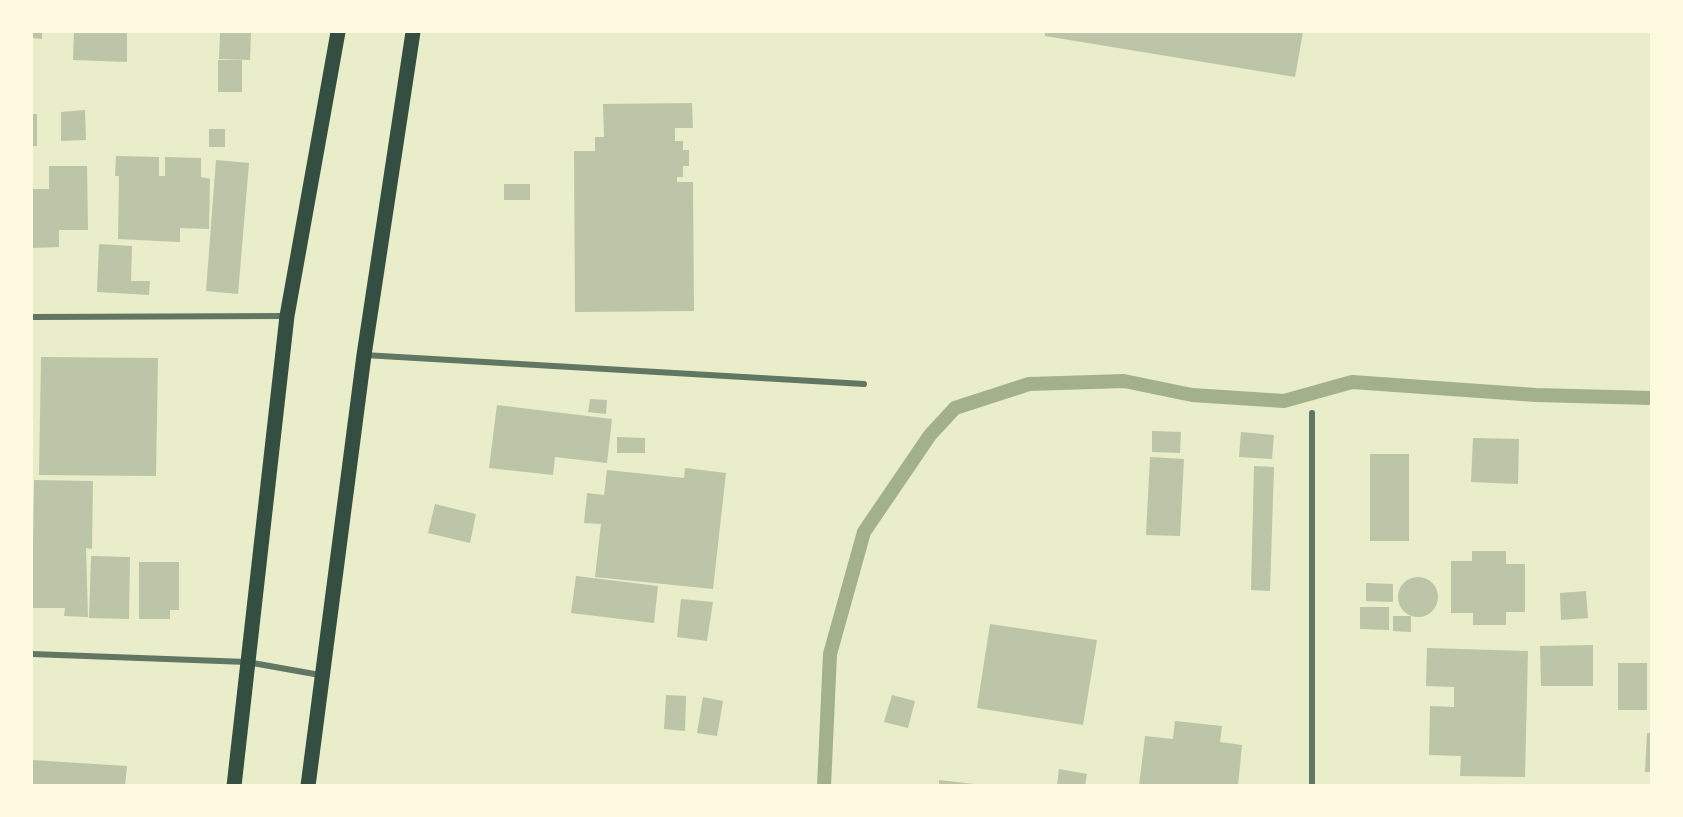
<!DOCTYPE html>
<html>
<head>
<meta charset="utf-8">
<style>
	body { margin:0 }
	#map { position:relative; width:1683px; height:817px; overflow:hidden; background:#e9edc9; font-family:Ubuntu,sans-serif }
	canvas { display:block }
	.frame { position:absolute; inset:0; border:33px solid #fefae0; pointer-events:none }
</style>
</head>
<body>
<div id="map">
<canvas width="1683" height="817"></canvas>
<div class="frame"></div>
</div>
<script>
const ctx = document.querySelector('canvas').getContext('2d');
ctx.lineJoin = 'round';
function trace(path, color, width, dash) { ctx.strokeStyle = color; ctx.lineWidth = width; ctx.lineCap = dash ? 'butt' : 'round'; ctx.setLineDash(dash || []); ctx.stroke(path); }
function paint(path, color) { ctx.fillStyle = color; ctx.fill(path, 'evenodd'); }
const stream = new Path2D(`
	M 824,786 L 830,654 L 864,532 L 930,435 L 955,408 L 1029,384 L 1124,381 L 1192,395 L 1284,401 L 1352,382 L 1536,395 L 1652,398`);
const building = new Path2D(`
	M 32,32 L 42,32 L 42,39 L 32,38 Z
	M 74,32 L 127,32 L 127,62 L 73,60 Z
	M 220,32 L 251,32 L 250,60 L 219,59 Z
	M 1045,32 L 1303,32 L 1295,77 L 1045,36 Z
	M 218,60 L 242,60 L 242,92 L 218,92 Z
	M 692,103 L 693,128 L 675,128 L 675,141 L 683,141 L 683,150 L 689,150 L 689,166 L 683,166 L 683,177 L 677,177 L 677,182 L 693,182 L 694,311 L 575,312 L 574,151 L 595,151 L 595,137 L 604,137 L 603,104 Z
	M 85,110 L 86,140 L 61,141 L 61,112 Z
	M 32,114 L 37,114 L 37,146 L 32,146 Z
	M 209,129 L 225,129 L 225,147 L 209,147 Z
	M 116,156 L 159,157 L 159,176 L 165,176 L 165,157 L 201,158 L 201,177 L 210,179 L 209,229 L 180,228 L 180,242 L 118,239 L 119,176 L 115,176 Z
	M 216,160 L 249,163 L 238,294 L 206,291 Z
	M 49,166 L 87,166 L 88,230 L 59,230 L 59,247 L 32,248 L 32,189 L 49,189 Z
	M 504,184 L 530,184 L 530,200 L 504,200 Z
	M 99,244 L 132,246 L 131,281 L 150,281 L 149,295 L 97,292 Z
	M 41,357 L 158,358 L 156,476 L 39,475 Z
	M 590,399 L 607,400 L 606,414 L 588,412 Z
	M 497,405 L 612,419 L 607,463 L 555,457 L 553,475 L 489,468 Z
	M 1152,431 L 1181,432 L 1180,453 L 1152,452 Z
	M 1241,432 L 1274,435 L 1272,459 L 1239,457 Z
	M 617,437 L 645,438 L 645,453 L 617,453 Z
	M 1473,438 L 1519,439 L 1518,484 L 1471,482 Z
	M 1370,454 L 1409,454 L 1409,541 L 1370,541 Z
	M 1150,457 L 1184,459 L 1180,536 L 1146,535 Z
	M 1254,466 L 1274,467 L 1270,591 L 1251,590 Z
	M 685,468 L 726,473 L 713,589 L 595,577 L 601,524 L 584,523 L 587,493 L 604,495 L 607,470 L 684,478 Z
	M 34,480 L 93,481 L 92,549 L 86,548 L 88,617 L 64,616 L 65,608 L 32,608 Z
	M 435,504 L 476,514 L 470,543 L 428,533 Z
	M 1472,551 L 1506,551 L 1506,564 L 1525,564 L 1525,612 L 1506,612 L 1506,625 L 1473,625 L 1473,613 L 1451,613 L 1451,561 L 1472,561 Z
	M 91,556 L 130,557 L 129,619 L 89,618 Z
	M 139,562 L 179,562 L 179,610 L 170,610 L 170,619 L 139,619 Z
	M 576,576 L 658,586 L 654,623 L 571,613 Z
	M1398 597a20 20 0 1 1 40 0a20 20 0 1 1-40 0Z
	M 1366,583 L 1393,584 L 1393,602 L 1366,601 Z
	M 1586,591 L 1588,618 L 1561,620 L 1560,593 Z
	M 681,599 L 713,602 L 707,641 L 677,637 Z
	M 1360,607 L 1389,607 L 1389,630 L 1360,629 Z
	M 1393,616 L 1411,616 L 1411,632 L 1393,631 Z
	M 990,624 L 1097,640 L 1083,725 L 977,708 Z
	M 1593,645 L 1593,686 L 1541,686 L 1540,646 Z
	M 1427,648 L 1528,651 L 1525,777 L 1460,776 L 1461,756 L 1429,755 L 1430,706 L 1454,707 L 1454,687 L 1426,686 Z
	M 1618,663 L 1647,663 L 1647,710 L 1618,710 Z
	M 666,695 L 686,696 L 685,731 L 664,729 Z
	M 892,695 L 915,701 L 908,728 L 884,722 Z
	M 703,697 L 723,701 L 717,736 L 697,733 Z
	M 1175,721 L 1222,726 L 1220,742 L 1242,745 L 1238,786 L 1139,786 L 1145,736 L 1173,739 Z
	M 1647,733 L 1652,733 L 1652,772 L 1645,772 Z
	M 32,760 L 127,766 L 125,786 L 32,786 Z
	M 1059,769 L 1087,774 L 1085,786 L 1057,786 Z
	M 939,780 L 974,784 L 974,786 L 939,786 Z`);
const minor = new Path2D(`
	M 32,317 L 286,316
	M 364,355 L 864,384
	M 1312,413 L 1312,786
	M 32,654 L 247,662 L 320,675`);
const primary = new Path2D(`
	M 234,786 L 287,316 L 338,32
	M 308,786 L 364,355 L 413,32`);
trace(stream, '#a3b18a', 14);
paint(building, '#bcc5a7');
trace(minor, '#617663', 6);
trace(primary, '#344e41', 15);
</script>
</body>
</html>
